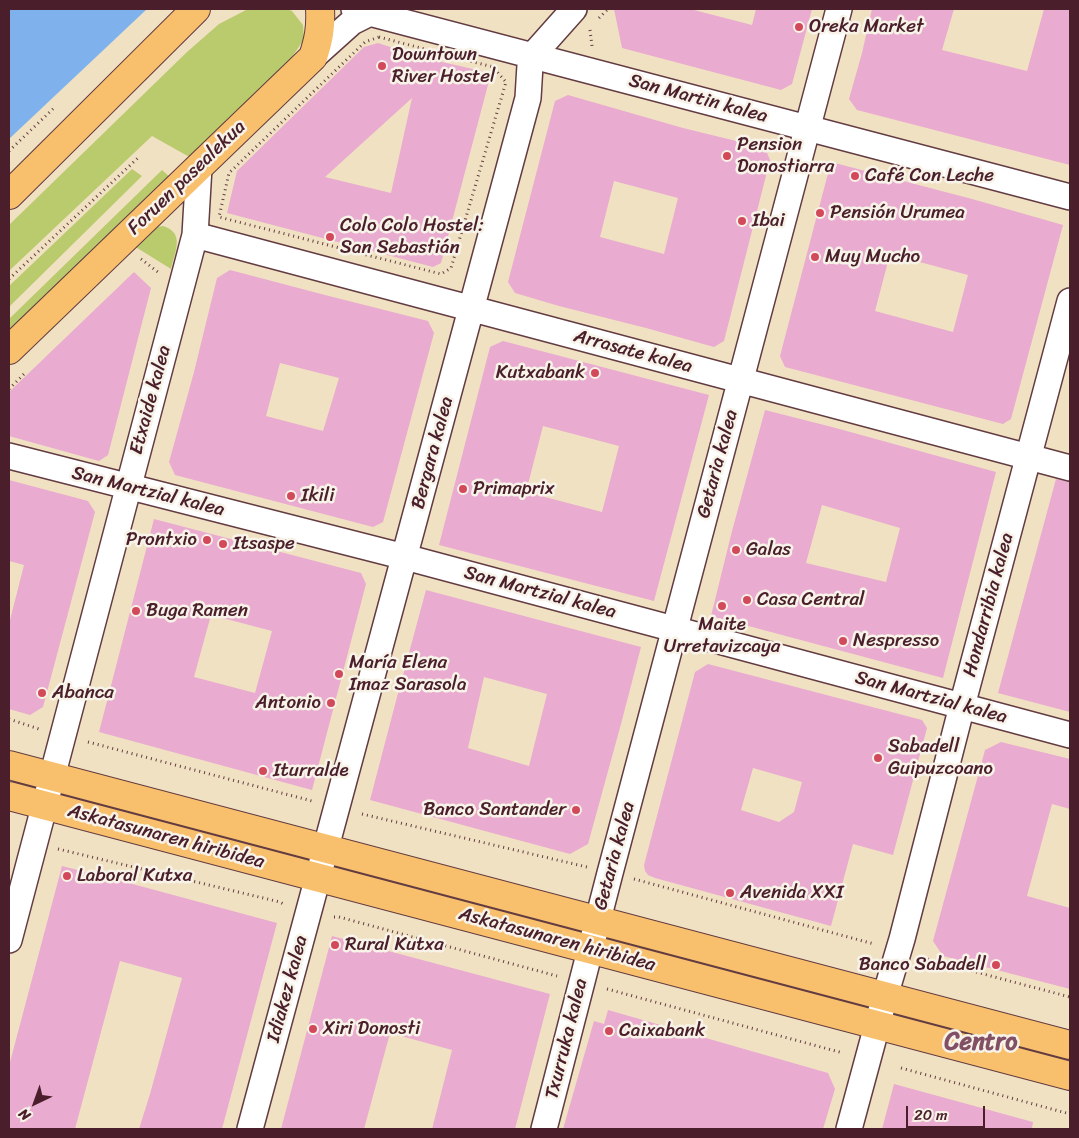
<!DOCTYPE html>
<html>
<head>
<meta charset="utf-8">
<style>
	body { margin:0 }
	#map { position:relative; width:1079px; height:1138px; overflow:hidden; background:#f1e1c3; font-family:Sriracha,sans-serif }
	canvas { display:block }
	.frame { position:absolute; inset:0; border:10px solid #4a1f2b; pointer-events:none }
	.north { position:absolute; left:10px; top:1078px; width:50px; height:50px; -webkit-text-stroke:4px #f7f3e8; paint-order:stroke; rotate:222deg; font-size:14px; font-weight:700; line-height:20px; text-align:center; color:#4a1f2b }
	.north::after { content:''; display:block; margin:auto; width:18px; height:22px; background:#4a1f2b; clip-path:polygon(50% 0,100% 100%,50% 72%,0 100%) }
	.scale { position:absolute; left:906px; top:1106px; width:79px; height:22px; box-sizing:border-box; border:2px solid #4a1f2b; border-top:0; padding-left:6px; font-size:15px; line-height:18px; white-space:nowrap; color:#4a1f2b; -webkit-text-stroke:4px #f7f3e8; paint-order:stroke }
</style>
</head>
<body>
<div id="map">
<canvas width="1079" height="1138"></canvas>
<div class="frame"></div>
<div class="north">N</div>
<div class="scale">20 m</div>
</div>
<script>
const ctx = document.querySelector('canvas').getContext('2d');
ctx.lineJoin = 'round';
function paint(path, color) { ctx.fillStyle = color; ctx.fill(path, 'evenodd'); }
function trace(path, color, width, dash) { ctx.strokeStyle = color; ctx.lineWidth = width; ctx.lineCap = dash ? 'butt' : 'round'; ctx.setLineDash(dash || []); ctx.stroke(path); }
function label(font, color, halo, rows, align = 'center') {
  ctx.font = font + ' Sriracha,sans-serif'; ctx.lineWidth = 5; ctx.setLineDash([]); ctx.textBaseline = 'middle'; ctx.strokeStyle = halo; ctx.fillStyle = color; for (const [text, x, y, turn = 0] of rows) {
    ctx.save(); ctx.translate(x, y); ctx.rotate((+turn || 0) * Math.PI / 180); ctx.textAlign = isNaN(turn) ? turn : align; if (halo) ctx.strokeText(text, 0, 0); ctx.fillText(text, 0, 0); ctx.restore();
  }
}
const green = new Path2D(`
	M 248,9 L 287,9 L 292,11 L 303,25 L 304,39 L 285,68 L 193,159 L 152,136 L 9,271 L 9,225 L 187,52 L 219,24 Z
	M 132,169 L 142,176 L 9,307 L 9,286 Z
	M 162,170 L 171,178 L 9,332 L 9,319 Z
	M 163,226 C 166,227 169,228 171,230 C 183,238 173,258 171,269 L 134,246 L 155,227 Z`);
const water = new Path2D(`
	M 9,9 L 147,9 L 9,139 Z`);
const building = new Path2D(`
	M 614,9 L 690,9 L 752,25 L 756,9 L 812,9 L 792,84 L 781,90 L 622,48 Z
	M 872,9 L 954,9 L 942,50 L 1027,71 L 1044,9 L 1070,9 L 1070,165 L 857,110 L 849,99 L 862,53 Z
	M 378,43 L 424,58 L 482,71 L 489,81 L 441,263 L 433,267 L 227,213 L 237,171 L 364,47 ZM 412,98 L 391,193 L 325,177 Z
	M 568,95 L 683,128 L 765,148 L 770,160 L 724,341 L 714,347 L 646,328 L 559,306 L 515,293 L 508,282 L 555,101 ZM 614,181 L 678,198 L 664,254 L 600,237 Z
	M 831,162 L 972,199 L 1063,225 L 1011,419 L 1003,424 L 785,367 L 780,356 ZM 890,254 L 968,275 L 953,332 L 875,311 Z
	M 230,270 L 325,295 L 428,321 L 434,333 L 383,522 L 373,527 L 175,475 L 169,462 L 194,372 L 217,278 ZM 280,363 L 339,378 L 323,431 L 266,416 Z
	M 134,272 L 151,288 L 108,455 L 99,461 L 9,436 L 9,392 Z
	M 503,341 L 709,395 L 654,601 L 439,545 L 490,347 ZM 543,426 L 619,446 L 602,512 L 526,492 Z
	M 765,410 L 832,427 L 996,472 L 943,678 L 711,616 L 732,531 ZM 822,505 L 900,528 L 886,582 L 806,563 Z
	M 1056,479 L 1070,482 L 1070,712 L 998,693 Z
	M 9,480 L 88,501 L 95,512 L 43,707 L 30,715 L 9,709 L 9,624 L 24,565 L 9,561 Z
	M 154,519 L 361,573 L 366,584 L 312,790 L 99,732 ZM 211,615 L 272,631 L 255,693 L 194,677 Z
	M 426,590 L 641,647 L 621,724 L 588,844 L 570,854 L 370,800 L 397,697 ZM 484,677 L 547,694 L 529,766 L 468,748 Z
	M 708,664 L 922,720 L 927,728 L 893,855 L 853,844 L 831,926 L 655,878 L 648,875 L 645,871 L 644,865 L 695,672 ZM 753,768 L 802,782 L 794,812 L 779,822 L 741,810 Z
	M 1001,742 L 1070,759 L 1070,809 L 1052,804 L 1027,896 L 1070,908 L 1070,989 L 943,956 L 933,941 L 985,750 Z
	M 62,866 L 140,886 L 277,923 L 222,1129 L 139,1129 L 150,1094 L 182,978 L 120,961 L 75,1129 L 9,1129 L 9,1066 Z
	M 332,936 L 550,994 L 515,1129 L 432,1129 L 452,1050 L 390,1033 L 364,1129 L 281,1129 Z
	M 608,1010 L 828,1073 L 835,1089 L 823,1129 L 563,1129 L 594,1021 L 604,1024 Z
	M 894,1084 L 1033,1122 L 1032,1129 L 882,1129 Z`);
const path = new Path2D(`
	M 599,18 L 608,9
	M 590,30 L 592,46
	M 379,37 L 493,67 L 506,82 L 451,268 L 441,274 L 219,217 L 229,173 L 365,42 Z
	M 9,151 L 55,107
	M 141,259 L 158,272
	M 9,279 L 140,156
	M 9,389 L 24,374
	M 9,719 L 39,729
	M 88,742 L 312,801
	M 362,814 L 587,867
	M 58,849 L 280,902 L 285,905
	M 634,879 L 874,944
	M 334,917 L 339,917 L 557,976
	M 923,958 L 1070,997
	M 607,989 L 843,1053
	M 901,1068 L 1070,1114`);
const minor = new Path2D(`
	M 354,9 L 1070,197
	M 313,57 L 352,22 L 370,13
	M 195,235 L 1070,468
	M 9,456 L 405,557 L 1070,735
	M 9,940 L 195,235 L 199,167
	M 250,1129 L 528,98 L 530,65 L 533,55 L 574,9
	M 544,1129 L 610,873 L 839,9
	M 849,1129 L 885,996 L 902,939 L 962,706 L 1070,301`);
const major = new Path2D(`
	M 9,195 L 196,9
	M 9,350 L 313,57 C 319,39 321,27 320,9
	M 9,765 L 1070,1045
	M 9,796 L 1070,1076`);
const markers = [
	[799,27,5,"#d1495b"],
	[382,66,5,"#d1495b"],
	[727,156,5,"#d1495b"],
	[855,176,5,"#d1495b"],
	[820,213,5,"#d1495b"],
	[742,221,5,"#d1495b"],
	[330,237,5,"#d1495b"],
	[815,257,5,"#d1495b"],
	[595,373,5,"#d1495b"],
	[463,489,5,"#d1495b"],
	[291,496,5,"#d1495b"],
	[207,540,5,"#d1495b"],
	[223,544,5,"#d1495b"],
	[736,550,5,"#d1495b"],
	[747,600,5,"#d1495b"],
	[722,606,5,"#d1495b"],
	[136,611,5,"#d1495b"],
	[843,641,5,"#d1495b"],
	[339,674,5,"#d1495b"],
	[42,693,5,"#d1495b"],
	[331,703,5,"#d1495b"],
	[878,758,5,"#d1495b"],
	[263,771,5,"#d1495b"],
	[576,810,5,"#d1495b"],
	[67,876,5,"#d1495b"],
	[730,893,5,"#d1495b"],
	[335,945,5,"#d1495b"],
	[996,965,5,"#d1495b"],
	[313,1029,5,"#d1495b"],
	[609,1031,5,"#d1495b"]
];
const poiNames = [
	["Oreka Market",809,27],
	["Downtown",392,55],
	["River Hostel",392,77],
	["Pension",737,145],
	["Donostiarra",737,167],
	["Café Con Leche",865,176],
	["Pensión Urumea",830,213],
	["Ibai",752,221],
	["Colo Colo Hostel:",340,226],
	["San Sebastián",340,248],
	["Muy Mucho",825,257],
	["Kutxabank",585,373,"right"],
	["Primaprix",473,489],
	["Ikili",301,496],
	["Prontxio",197,540,"right"],
	["Itsaspe",233,544],
	["Galas",746,550],
	["Casa Central",757,600],
	["Buga Ramen",146,611],
	["Maite",722,625,"center"],
	["Urretavizcaya",722,647,"center"],
	["Nespresso",853,641],
	["María Elena",349,663],
	["Imaz Sarasola",349,685],
	["Abanca",52,693],
	["Antonio",321,703,"right"],
	["Sabadell",888,747],
	["Guipuzcoano",888,769],
	["Iturralde",273,771],
	["Banco Santander",566,810,"right"],
	["Laboral Kutxa",77,876],
	["Avenida XXI",740,893],
	["Rural Kutxa",345,945],
	["Banco Sabadell",986,965,"right"],
	["Xiri Donosti",323,1029],
	["Caixabank",619,1031]
];
const streetNames = [
	["San Martin kalea",698,99,15],
	["Foruen pasealekua",187,178,-44],
	["Arrasate kalea",633,352,15],
	["Etxaide kalea",151,400,-75],
	["Bergara kalea",433,453,-75],
	["Getaria kalea",718,464,-75],
	["San Martzial kalea",148,492,14],
	["San Martzial kalea",540,593,15],
	["Hondarribia kalea",989,605,-75],
	["San Martzial kalea",931,698,15],
	["Askatasunaren hiribidea",166,837,15],
	["Getaria kalea",615,856,-75],
	["Askatasunaren hiribidea",557,940,15],
	["Idiakez kalea",288,989,-75],
	["Txurruka kalea",567,1039,-76]
];
const districtNames = [
	["Centro",981,1043]
];
paint(green, '#bacb6e');
paint(water, '#7fb2ec');
paint(building, '#e9abcf');
trace(minor, '#633c42', 28);
trace(major, '#633c42', 30);
trace(path, '#633c42', 3, [1, 4]);
trace(minor, '#fff', 25);
trace(major, '#f8bf6c', 28);
for (const [x, y, r, color] of markers) { const dot = new Path2D(); dot.arc(x, y, r, 0, 2 * Math.PI); ctx.fillStyle = color; ctx.fill(dot); trace(dot, '#f7f3e8', 2); }
label('19px', '#4a1f2b', '#f7f3e8', poiNames, 'left');
label('19px', '#4a1f2b', '#f7f3e8', streetNames);
label('bold 24px', '#825064', '#f7f3e8', districtNames);
</script>
</body>
</html>
